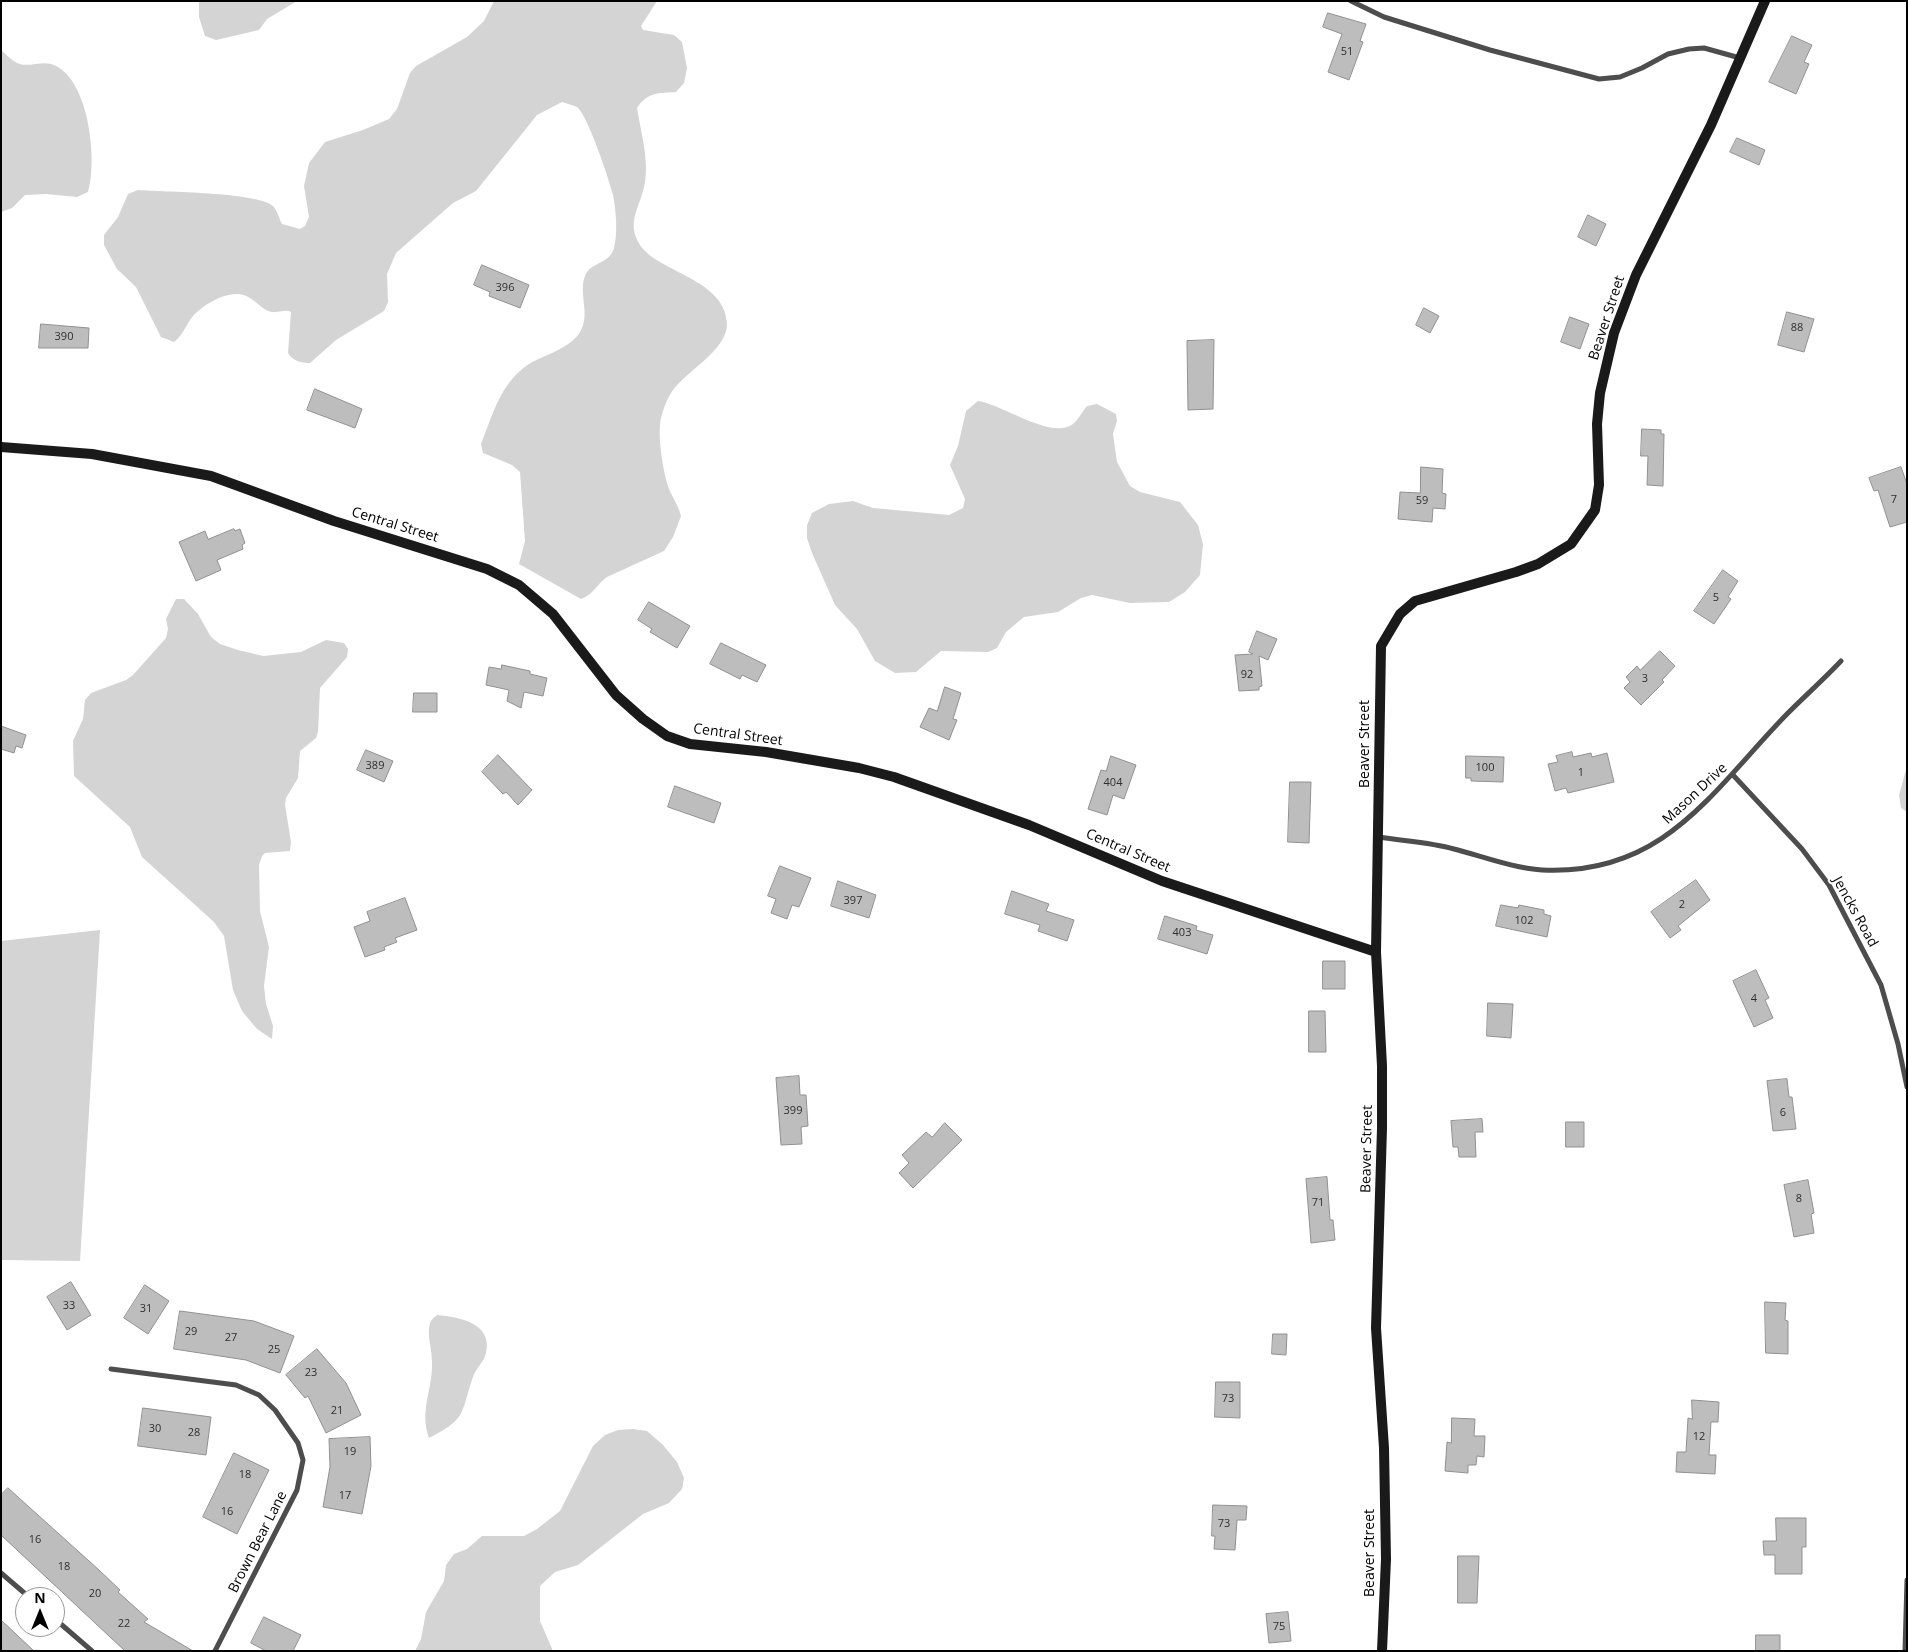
<!DOCTYPE html>
<html>
<head>
<meta charset="utf-8">
<style>
	body { margin:0 }
	#map { position:relative; width:1908px; height:1652px; overflow:hidden; background:#fff; font-family:"Open Sans",sans-serif }
	canvas { display:block }
	.frame { position:absolute; inset:0; border:2px solid #000; pointer-events:none }
	.north { position:absolute; left:15px; top:1587px; width:50px; height:50px; box-sizing:border-box; background:#fff; border:1px solid #999; border-radius:50%; rotate:0deg; font-size:14px; font-weight:700; line-height:20px; text-align:center; color:#000 }
	.north::after { content:''; display:block; margin:auto; width:18px; height:22px; background:#000; clip-path:polygon(50% 0,100% 100%,50% 72%,0 100%) }
</style>
</head>
<body>
<div id="map">
<canvas width="1908" height="1652"></canvas>
<div class="frame"></div>
<div class="north">N</div>
</div>
<script>
const ctx = document.querySelector('canvas').getContext('2d');
ctx.lineJoin = 'round';
function paint(path, color) { ctx.fillStyle = color; ctx.fill(path, 'evenodd'); }
function trace(path, color, width, dash) { ctx.strokeStyle = color; ctx.lineWidth = width; ctx.lineCap = dash ? 'butt' : 'round'; ctx.setLineDash(dash || []); ctx.stroke(path); }
function label(font, color, halo, rows, align = 'center') {
  ctx.font = font + ' "Open Sans",sans-serif'; ctx.lineWidth = 4; ctx.setLineDash([]); ctx.textBaseline = 'middle'; ctx.strokeStyle = halo; ctx.fillStyle = color; for (const [text, x, y, turn = 0] of rows) {
    ctx.save(); ctx.translate(x, y); ctx.rotate((+turn || 0) * Math.PI / 180); ctx.textAlign = isNaN(turn) ? turn : align; if (halo) ctx.strokeText(text, 0, 0); ctx.fillText(text, 0, 0); ctx.restore();
  }
}
const green = new Path2D(`
	M 199,1 L 297,1 L 267,19 L 259,30 L 216,40 L 205,36 L 199,17 Z
	M 494,1 L 657,1 L 641,26 L 643,30 L 674,35 L 682,42 L 687,68 L 684,83 L 676,92 C 659,93 647,92 637,108 C 641,133 650,163 644,187 C 639,209 626,223 640,245 C 657,272 726,279 727,324 C 727,351 685,371 671,393 C 667,399 663,410 661,418 C 657,435 663,472 669,489 C 673,498 679,507 681,516 L 673,537 L 664,551 L 607,577 C 596,585 593,595 581,599 L 519,564 L 525,541 L 520,472 L 512,465 L 483,453 L 481,444 C 493,414 501,382 529,364 C 544,355 571,348 580,332 C 591,315 578,293 585,276 C 590,262 610,264 614,248 C 618,232 616,211 613,195 C 609,179 588,116 577,107 C 573,105 567,104 562,102 L 537,115 L 476,191 L 453,203 L 396,253 L 387,274 L 388,302 L 384,311 L 336,340 L 310,363 C 301,363 293,361 288,353 L 291,312 C 284,309 279,313 272,312 C 264,311 257,302 250,298 C 234,287 209,301 197,312 C 187,320 185,334 174,342 L 161,337 L 136,287 L 117,269 L 104,245 L 104,235 L 118,217 L 128,194 L 138,190 C 162,192 258,192 273,206 C 277,210 279,218 282,224 L 300,229 L 305,226 L 309,217 L 304,186 L 309,163 L 325,142 L 363,130 L 389,119 L 397,109 L 410,73 L 416,66 L 467,37 L 484,21 Z
	M 1,50 C 6,54 14,63 20,64 C 29,67 41,61 51,64 C 89,75 98,161 88,192 L 77,197 L 46,194 L 25,195 L 12,208 L 1,212 Z
	M 978,401 C 1004,405 1051,440 1073,424 C 1078,420 1083,411 1087,406 L 1097,404 L 1116,414 L 1117,421 L 1113,434 L 1117,462 L 1130,486 L 1140,492 L 1180,502 L 1198,525 L 1203,544 L 1200,575 L 1185,592 L 1169,602 L 1130,603 L 1092,595 L 1081,598 L 1058,612 L 1024,617 L 1006,632 L 997,648 L 988,652 L 941,651 L 916,672 L 895,673 L 875,661 L 857,629 L 835,605 L 812,553 L 807,538 L 807,525 L 812,513 L 829,504 L 853,501 L 873,508 L 949,515 L 963,508 L 965,499 L 950,465 L 958,446 L 966,411 Z
	M 176,599 L 184,599 L 198,614 L 211,637 L 220,644 L 238,650 L 263,656 L 301,652 L 326,640 L 344,643 L 348,649 L 347,657 L 320,688 L 318,732 L 316,738 L 300,751 L 298,778 L 286,798 L 285,805 L 291,842 L 290,851 L 265,853 L 262,856 L 259,865 L 260,911 L 269,947 L 264,986 L 266,1004 L 273,1026 L 272,1039 L 257,1029 L 242,1011 L 233,990 L 224,936 L 214,922 L 142,857 L 130,827 L 74,776 L 73,741 L 83,719 L 85,700 L 91,693 L 126,680 L 133,675 L 166,638 L 168,629 L 166,619 Z
	M 1907,766 L 1907,812 L 1901,808 L 1899,795 Z
	M 100,930 L 80,1261 L 1,1260 L 1,941 Z
	M 437,1315 C 459,1317 493,1323 486,1353 C 484,1362 476,1368 473,1377 C 460,1414 468,1418 429,1438 C 419,1411 433,1389 432,1362 C 432,1351 428,1339 429,1328 C 430,1321 432,1319 437,1315 Z
	M 633,1429 L 647,1431 L 663,1445 L 677,1462 L 684,1478 L 682,1489 L 669,1503 L 643,1514 L 578,1565 L 555,1572 L 540,1586 L 540,1621 L 553,1651 L 415,1651 L 421,1639 L 426,1612 L 444,1581 L 446,1565 L 454,1554 L 467,1549 L 482,1536 L 524,1536 L 537,1529 L 560,1511 L 593,1446 L 605,1435 L 618,1430 Z`);
const building = new Path2D(`
	M 1328,13 L 1366,24 L 1360,41 L 1363,42 L 1349,80 L 1328,72 L 1342,34 L 1323,27 Z
	M 1792,36 L 1812,45 L 1804,62 L 1809,64 L 1796,94 L 1769,82 Z
	M 1737,138 L 1765,150 L 1759,165 L 1730,152 Z
	M 1588,215 L 1606,224 L 1596,246 L 1578,237 Z
	M 482,265 L 529,285 L 520,308 L 489,296 L 490,292 L 474,285 Z
	M 1424,308 L 1439,316 L 1430,333 L 1416,325 Z
	M 1787,312 L 1814,319 L 1804,352 L 1778,345 Z
	M 1570,317 L 1589,324 L 1580,349 L 1561,342 Z
	M 41,324 L 89,328 L 88,348 L 39,348 Z
	M 1214,340 L 1213,409 L 1188,410 L 1187,341 Z
	M 315,389 L 362,409 L 355,428 L 307,410 Z
	M 1642,429 L 1661,430 L 1661,434 L 1664,434 L 1663,486 L 1647,485 L 1648,456 L 1641,456 Z
	M 1421,467 L 1443,469 L 1442,493 L 1446,494 L 1445,509 L 1433,508 L 1432,522 L 1398,519 L 1400,492 L 1420,493 Z
	M 1901,467 L 1907,484 L 1907,522 L 1890,527 L 1878,490 L 1874,491 L 1869,478 Z
	M 234,529 L 235,531 L 240,529 L 245,543 L 242,545 L 243,549 L 217,560 L 221,570 L 196,581 L 179,542 L 205,531 L 208,539 Z
	M 1723,570 L 1738,581 L 1728,597 L 1731,599 L 1714,624 L 1694,611 Z
	M 649,602 L 690,626 L 677,648 L 650,632 L 652,629 L 638,620 Z
	M 1257,631 L 1277,639 L 1268,660 L 1259,656 L 1262,686 L 1259,687 L 1259,690 L 1239,691 L 1235,655 L 1253,654 L 1249,652 Z
	M 721,643 L 766,665 L 757,682 L 742,675 L 740,679 L 710,664 Z
	M 1660,651 L 1675,666 L 1662,680 L 1664,682 L 1641,705 L 1624,688 L 1630,682 L 1626,677 L 1637,666 L 1640,670 Z
	M 502,665 L 530,671 L 530,674 L 547,678 L 543,696 L 524,692 L 521,708 L 507,701 L 509,690 L 486,685 L 489,667 L 501,669 Z
	M 945,687 L 961,693 L 953,719 L 957,720 L 949,740 L 920,727 L 929,708 L 937,711 Z
	M 414,693 L 437,693 L 437,712 L 413,712 Z
	M 1,726 L 26,735 L 22,748 L 16,746 L 14,753 L 1,749 Z
	M 366,750 L 393,761 L 384,782 L 357,770 Z
	M 1572,752 L 1573,757 L 1591,753 L 1592,757 L 1607,753 L 1614,782 L 1568,793 L 1566,788 L 1555,791 L 1548,764 L 1558,762 L 1556,756 Z
	M 498,755 L 532,790 L 518,805 L 506,792 L 503,794 L 482,772 Z
	M 1111,756 L 1136,765 L 1124,799 L 1113,795 L 1107,815 L 1088,809 L 1101,770 L 1106,771 Z
	M 1466,756 L 1504,757 L 1503,782 L 1471,781 L 1471,778 L 1466,778 Z
	M 1290,782 L 1311,782 L 1309,843 L 1288,842 Z
	M 675,786 L 721,803 L 714,823 L 668,807 Z
	M 780,866 L 811,878 L 799,907 L 792,905 L 787,919 L 771,913 L 776,899 L 768,896 Z
	M 1696,880 L 1710,900 L 1678,926 L 1681,930 L 1670,938 L 1651,912 Z
	M 838,881 L 876,895 L 869,918 L 831,906 Z
	M 1012,891 L 1049,904 L 1046,911 L 1074,920 L 1067,941 L 1038,931 L 1040,925 L 1005,914 Z
	M 405,898 L 417,930 L 395,938 L 397,942 L 384,947 L 385,950 L 365,957 L 354,927 L 370,921 L 367,912 Z
	M 1501,905 L 1518,908 L 1519,905 L 1544,910 L 1544,914 L 1551,916 L 1547,937 L 1496,926 Z
	M 1165,916 L 1197,926 L 1196,930 L 1213,935 L 1207,954 L 1158,939 Z
	M 1323,961 L 1345,961 L 1345,989 L 1323,989 Z
	M 1756,970 L 1769,998 L 1765,1000 L 1773,1018 L 1754,1027 L 1733,981 Z
	M 1488,1003 L 1513,1004 L 1511,1038 L 1487,1036 Z
	M 1309,1011 L 1325,1011 L 1326,1052 L 1309,1052 Z
	M 799,1076 L 800,1095 L 806,1095 L 808,1126 L 801,1127 L 802,1144 L 781,1145 L 776,1078 Z
	M 1787,1079 L 1789,1097 L 1792,1097 L 1796,1129 L 1773,1131 L 1767,1081 Z
	M 1482,1119 L 1483,1132 L 1475,1132 L 1476,1157 L 1459,1157 L 1458,1147 L 1453,1147 L 1451,1121 Z
	M 1566,1122 L 1584,1122 L 1584,1147 L 1566,1147 Z
	M 945,1123 L 962,1140 L 913,1188 L 899,1173 L 909,1163 L 902,1155 L 926,1132 L 932,1137 Z
	M 1327,1177 L 1330,1220 L 1333,1220 L 1335,1240 L 1311,1243 L 1306,1179 Z
	M 1808,1180 L 1814,1213 L 1811,1214 L 1814,1233 L 1794,1237 L 1784,1185 Z
	M 71,1282 L 91,1315 L 67,1330 L 47,1297 Z
	M 145,1285 L 169,1301 L 148,1334 L 124,1318 Z
	M 1765,1302 L 1786,1303 L 1785,1320 L 1788,1321 L 1788,1354 L 1766,1353 Z
	M 180,1311 L 254,1321 L 294,1336 L 280,1373 L 246,1360 L 174,1349 Z
	M 1273,1334 L 1287,1334 L 1286,1355 L 1272,1354 Z
	M 317,1349 L 346,1383 L 361,1415 L 326,1433 L 308,1396 L 305,1398 L 286,1375 Z
	M 1216,1382 L 1240,1382 L 1240,1418 L 1215,1417 Z
	M 1692,1400 L 1719,1402 L 1718,1422 L 1711,1422 L 1709,1455 L 1716,1455 L 1715,1474 L 1676,1472 L 1677,1452 L 1686,1452 L 1688,1418 L 1692,1419 Z
	M 143,1408 L 211,1417 L 206,1455 L 138,1446 Z
	M 1452,1418 L 1475,1419 L 1474,1436 L 1485,1436 L 1484,1457 L 1477,1456 L 1476,1465 L 1468,1465 L 1468,1473 L 1445,1471 L 1447,1442 L 1451,1443 Z
	M 370,1437 L 371,1466 L 362,1514 L 323,1507 L 330,1467 L 329,1439 Z
	M 234,1453 L 269,1470 L 237,1534 L 203,1517 Z
	M 8,1488 L 99,1570 L 120,1590 L 118,1592 L 148,1619 L 144,1622 L 193,1651 L 125,1651 L 1,1535 L 1,1495 Z
	M 1213,1505 L 1247,1506 L 1246,1520 L 1237,1520 L 1235,1550 L 1214,1549 L 1215,1536 L 1212,1536 Z
	M 1776,1518 L 1806,1518 L 1806,1547 L 1802,1547 L 1802,1574 L 1775,1574 L 1775,1555 L 1764,1555 L 1763,1541 L 1776,1541 Z
	M 1458,1556 L 1479,1556 L 1477,1603 L 1458,1603 Z
	M 1288,1612 L 1291,1641 L 1269,1643 L 1266,1614 Z
	M 264,1617 L 301,1635 L 293,1651 L 266,1651 L 251,1643 Z
	M 1,1620 L 34,1651 L 1,1651 Z
	M 1756,1635 L 1780,1635 L 1780,1651 L 1756,1651 Z`);
const street = new Path2D(`
	M 1351,1 L 1384,17 L 1490,50 L 1599,79 L 1620,77 L 1642,68 L 1668,54 L 1689,49 L 1704,48 L 1740,58
	M 1733,775 L 1802,849 L 1829,885 L 1881,985 L 1898,1044 L 1907,1087
	M 1379,837 C 1403,841 1430,842 1454,849 C 1482,856 1512,868 1542,870 C 1664,876 1712,791 1787,714 C 1805,696 1824,679 1841,661
	M 111,1369 L 236,1385 L 259,1395 L 275,1410 L 298,1443 L 303,1460 L 297,1490 L 215,1651
	M 1,1573 L 29,1597
	M 55,1619 L 92,1651
	M 1905,1651 L 1907,1580`);
const secondary = new Path2D(`
	M 1,447 L 92,454 L 211,476 L 334,521 L 487,569 L 519,585 L 553,614 L 616,695 L 643,719 L 667,736 L 690,744 L 766,752 L 859,768 L 894,777 L 1029,825 L 1162,881 L 1376,952
	M 1382,1651 L 1386,1559 L 1384,1448 L 1376,1328 L 1382,1128 L 1382,1066 L 1376,952 L 1381,646 L 1400,614 L 1415,601 L 1516,572 L 1538,564 L 1571,544 L 1595,510 L 1599,485 L 1597,424 L 1600,393 L 1614,333 L 1636,275 L 1711,125 L 1765,1`);
const numberNames = [
	["51",1347,52],
	["396",505,288],
	["88",1797,328],
	["390",64,337],
	["7",1894,500],
	["59",1422,501],
	["5",1716,598],
	["92",1247,675],
	["3",1645,679],
	["389",375,766],
	["100",1485,768],
	["1",1581,773],
	["404",1113,783],
	["397",853,901],
	["2",1682,905],
	["102",1524,921],
	["403",1182,933],
	["4",1754,999],
	["399",793,1111],
	["6",1783,1113],
	["8",1799,1199],
	["71",1318,1203],
	["33",69,1306],
	["31",146,1309],
	["29",191,1332],
	["27",231,1338],
	["25",274,1350],
	["23",311,1373],
	["73",1228,1399],
	["21",337,1411],
	["30",155,1429],
	["28",194,1433],
	["12",1699,1437],
	["19",350,1452],
	["18",245,1475],
	["17",345,1496],
	["16",227,1512],
	["73",1224,1524],
	["16",35,1540],
	["18",64,1567],
	["20",95,1594],
	["22",124,1624],
	["75",1279,1627]
];
const streetNames = [
	["Beaver Street",1607,318,-72],
	["Central Street",395,525,17],
	["Central Street",738,735,8],
	["Beaver Street",1365,744,-90],
	["Mason Drive",1695,794,-43],
	["Central Street",1128,851,23],
	["Jencks Road",1855,912,61],
	["Beaver Street",1367,1149,-89],
	["Brown Bear Lane",258,1542,-63],
	["Beaver Street",1370,1553,-90]
];
paint(green, '#d4d4d4');
paint(building, '#bdbdbd');
trace(building, '#919191', 1);
trace(street, '#4d4d4d', 5);
trace(secondary, '#1a1a1a', 10);
label('11px', '#2f2f2f', null, numberNames);
label('14px', '#000', '#fff', streetNames);
</script>
</body>
</html>
